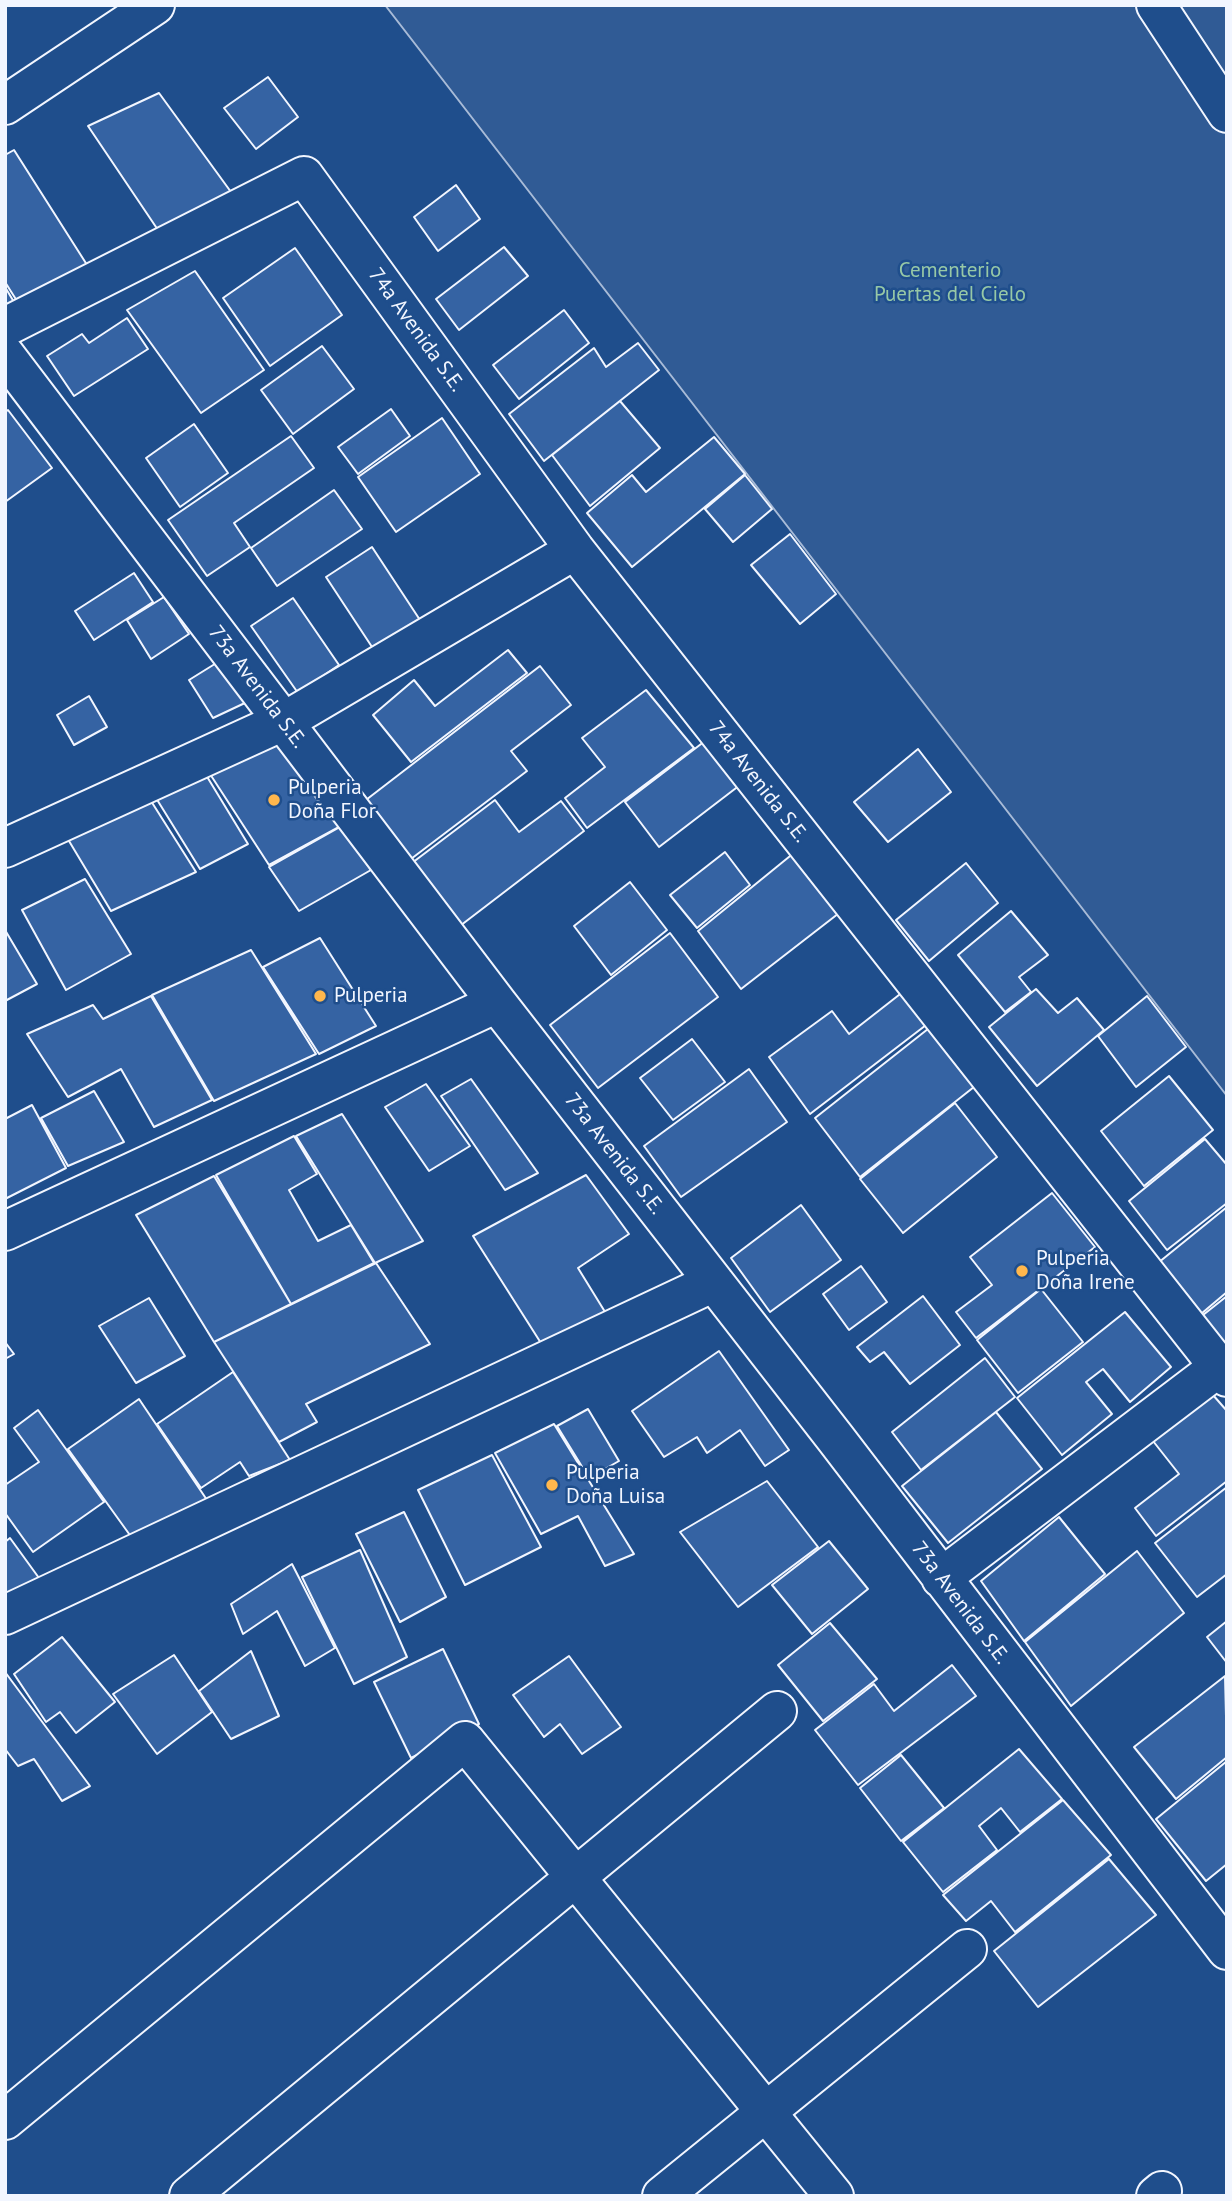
<!DOCTYPE html>
<html>
<head>
<meta charset="utf-8">
<style>
	body { margin:0 }
	#map { position:relative; width:1232px; height:2201px; overflow:hidden; background:#1f4e8c; font-family:"PT Sans",sans-serif }
	canvas { display:block }
	.frame { position:absolute; inset:0; border:7px solid #f2f6ff; pointer-events:none }
</style>
</head>
<body>
<div id="map">
<canvas width="1232" height="2201"></canvas>
<div class="frame"></div>
</div>
<script>
const ctx = document.querySelector('canvas').getContext('2d');
ctx.lineJoin = 'round';
function paint(path, color) { ctx.fillStyle = color; ctx.fill(path, 'evenodd'); }
function trace(path, color, width, dash) { ctx.strokeStyle = color; ctx.lineWidth = width; ctx.lineCap = dash ? 'butt' : 'round'; ctx.setLineDash(dash || []); ctx.stroke(path); }
function label(font, color, halo, rows, align = 'center') {
  ctx.font = font + ' "PT Sans",sans-serif'; ctx.lineWidth = 5; ctx.setLineDash([]); ctx.textBaseline = 'middle'; ctx.strokeStyle = halo; ctx.fillStyle = color; for (const [text, x, y, turn = 0] of rows) {
    ctx.save(); ctx.translate(x, y); ctx.rotate((+turn || 0) * Math.PI / 180); ctx.textAlign = isNaN(turn) ? turn : align; if (halo) ctx.strokeText(text, 0, 0); ctx.fillText(text, 0, 0); ctx.restore();
  }
}
const built = new Path2D(`
	M 385,5 L 1227,5 L 1227,1096 L 747,474 Z`);
const building = new Path2D(`
	M 268,77 L 298,117 L 256,149 L 224,108 Z
	M 159,93 L 231,192 L 158,230 L 88,126 Z
	M 14,150 L 89,268 L 17,301 L 5,282 L 5,155 Z
	M 456,185 L 480,219 L 438,251 L 414,217 Z
	M 504,247 L 528,276 L 459,330 L 436,299 Z
	M 295,248 L 342,315 L 270,366 L 223,298 Z
	M 195,271 L 264,370 L 201,413 L 127,310 Z
	M 5,287 L 14,302 L 5,305 Z
	M 564,310 L 589,343 L 519,399 L 493,365 Z
	M 127,318 L 148,349 L 74,396 L 47,356 L 82,334 L 89,343 Z
	M 638,343 L 659,370 L 544,461 L 509,414 L 594,348 L 606,367 Z
	M 322,346 L 354,389 L 293,434 L 261,390 Z
	M 620,401 L 660,448 L 590,506 L 552,455 Z
	M 391,409 L 410,436 L 358,474 L 338,447 Z
	M 8,410 L 52,468 L 5,502 L 5,412 Z
	M 442,418 L 480,474 L 396,532 L 358,477 Z
	M 194,424 L 228,473 L 180,507 L 146,458 Z
	M 291,436 L 314,468 L 234,523 L 250,547 L 207,576 L 168,520 Z
	M 714,437 L 745,474 L 632,567 L 587,513 L 632,475 L 646,492 Z
	M 745,475 L 772,509 L 733,542 L 705,509 Z
	M 334,490 L 362,529 L 277,586 L 251,548 Z
	M 790,534 L 836,594 L 800,624 L 751,565 Z
	M 372,547 L 420,620 L 374,650 L 326,577 Z
	M 134,573 L 153,602 L 94,640 L 75,611 Z
	M 164,597 L 189,634 L 151,659 L 127,620 Z
	M 293,598 L 339,665 L 298,693 L 251,626 Z
	M 508,650 L 527,673 L 411,762 L 373,715 L 414,680 L 435,706 Z
	M 218,662 L 247,702 L 213,718 L 189,680 Z
	M 540,666 L 571,705 L 511,751 L 527,771 L 407,862 L 362,803 Z
	M 646,690 L 694,748 L 587,828 L 565,798 L 605,767 L 582,738 Z
	M 89,696 L 107,727 L 74,745 L 57,715 Z
	M 279,741 L 339,827 L 269,865 L 210,774 Z
	M 705,741 L 740,785 L 659,847 L 625,802 Z
	M 918,749 L 951,792 L 888,842 L 854,802 Z
	M 206,775 L 248,844 L 200,869 L 156,798 Z
	M 495,800 L 519,832 L 561,801 L 584,831 L 456,929 L 408,866 Z
	M 151,801 L 196,872 L 111,911 L 66,836 Z
	M 340,827 L 371,870 L 299,911 L 269,867 Z
	M 725,852 L 750,885 L 697,928 L 670,895 Z
	M 795,852 L 843,910 L 741,989 L 698,931 Z
	M 966,863 L 998,903 L 929,961 L 896,920 Z
	M 85,879 L 131,954 L 66,990 L 22,910 Z
	M 630,882 L 667,930 L 611,975 L 574,926 Z
	M 1011,911 L 1048,955 L 1019,977 L 1031,992 L 1005,1012 L 958,955 Z
	M 5,930 L 37,984 L 5,1001 Z
	M 670,933 L 718,997 L 598,1088 L 550,1025 Z
	M 320,938 L 376,1026 L 319,1054 L 263,967 Z
	M 251,950 L 316,1054 L 214,1101 L 152,995 Z
	M 1036,989 L 1058,1013 L 1077,998 L 1104,1030 L 1037,1086 L 989,1027 Z
	M 904,991 L 930,1022 L 810,1114 L 769,1057 L 832,1011 L 849,1034 Z
	M 151,996 L 212,1100 L 154,1127 L 121,1069 L 68,1097 L 27,1034 L 93,1005 L 103,1019 Z
	M 1147,996 L 1186,1047 L 1136,1087 L 1098,1036 Z
	M 933,1025 L 979,1083 L 860,1177 L 815,1118 Z
	M 692,1039 L 725,1082 L 673,1120 L 640,1078 Z
	M 749,1069 L 787,1122 L 681,1197 L 644,1146 Z
	M 1169,1076 L 1213,1130 L 1144,1186 L 1101,1131 Z
	M 471,1079 L 538,1173 L 505,1190 L 441,1096 Z
	M 426,1084 L 470,1146 L 429,1171 L 385,1107 Z
	M 94,1091 L 124,1142 L 68,1166 L 41,1118 Z
	M 955,1103 L 997,1157 L 903,1233 L 860,1179 Z
	M 32,1105 L 66,1168 L 5,1199 L 5,1119 Z
	M 342,1114 L 423,1241 L 375,1263 L 296,1136 Z
	M 294,1136 L 317,1174 L 289,1190 L 318,1241 L 351,1225 L 374,1263 L 291,1304 L 216,1175 Z
	M 1205,1139 L 1227,1165 L 1227,1203 L 1167,1250 L 1129,1201 Z
	M 586,1175 L 629,1234 L 578,1268 L 610,1320 L 546,1351 L 473,1236 Z
	M 214,1176 L 291,1304 L 214,1342 L 136,1215 Z
	M 1052,1193 L 1095,1247 L 976,1338 L 956,1312 L 992,1285 L 970,1257 Z
	M 801,1205 L 841,1260 L 770,1312 L 731,1258 Z
	M 1227,1207 L 1227,1292 L 1195,1319 L 1153,1267 Z
	M 376,1263 L 430,1344 L 306,1404 L 317,1422 L 279,1442 L 214,1342 Z
	M 861,1266 L 887,1302 L 849,1330 L 823,1294 Z
	M 1041,1289 L 1083,1342 L 1018,1393 L 977,1340 Z
	M 923,1296 L 960,1345 L 910,1384 L 884,1352 L 870,1362 L 857,1347 Z
	M 1227,1296 L 1227,1354 L 1198,1319 Z
	M 149,1298 L 185,1356 L 136,1383 L 99,1326 Z
	M 1125,1312 L 1171,1367 L 1130,1402 L 1103,1369 L 1086,1382 L 1112,1414 L 1062,1455 L 1017,1398 Z
	M 5,1342 L 14,1354 L 5,1359 Z
	M 719,1351 L 789,1450 L 765,1466 L 740,1430 L 707,1453 L 697,1437 L 664,1457 L 632,1411 Z
	M 985,1358 L 1015,1397 L 921,1470 L 892,1432 Z
	M 233,1372 L 290,1460 L 249,1476 L 240,1462 L 201,1488 L 157,1424 Z
	M 1213,1395 L 1227,1411 L 1227,1481 L 1156,1536 L 1135,1508 L 1179,1474 L 1153,1441 Z
	M 139,1399 L 207,1500 L 132,1538 L 68,1449 Z
	M 588,1409 L 619,1461 L 589,1478 L 557,1426 Z
	M 38,1410 L 104,1502 L 33,1552 L 5,1513 L 5,1485 L 39,1462 L 14,1428 Z
	M 996,1412 L 1042,1469 L 948,1543 L 902,1486 Z
	M 554,1424 L 634,1554 L 605,1566 L 578,1516 L 541,1534 L 495,1453 Z
	M 492,1455 L 541,1547 L 465,1585 L 418,1490 Z
	M 767,1481 L 818,1547 L 738,1607 L 680,1532 Z
	M 1227,1487 L 1227,1574 L 1197,1597 L 1155,1543 Z
	M 404,1512 L 446,1597 L 400,1622 L 356,1534 Z
	M 1059,1517 L 1105,1574 L 1024,1641 L 981,1581 Z
	M 10,1538 L 39,1578 L 5,1595 L 5,1542 Z
	M 829,1541 L 868,1589 L 812,1634 L 772,1585 Z
	M 360,1550 L 407,1657 L 354,1684 L 302,1577 Z
	M 1137,1551 L 1184,1613 L 1071,1706 L 1025,1642 Z
	M 292,1564 L 335,1648 L 305,1666 L 277,1611 L 243,1634 L 231,1604 Z
	M 1227,1621 L 1227,1663 L 1207,1637 Z
	M 830,1623 L 877,1679 L 823,1721 L 778,1665 Z
	M 62,1637 L 115,1702 L 76,1733 L 60,1712 L 46,1722 L 14,1674 Z
	M 443,1649 L 479,1724 L 411,1758 L 374,1682 Z
	M 251,1651 L 279,1716 L 231,1739 L 199,1691 Z
	M 174,1655 L 212,1712 L 157,1754 L 113,1694 Z
	M 569,1656 L 621,1727 L 582,1754 L 560,1724 L 544,1737 L 513,1695 Z
	M 952,1665 L 976,1696 L 858,1785 L 815,1730 L 874,1684 L 894,1711 Z
	M 5,1672 L 90,1786 L 62,1801 L 34,1759 L 18,1766 L 5,1749 Z
	M 1225,1676 L 1227,1757 L 1176,1799 L 1134,1747 Z
	M 1019,1749 L 1062,1799 L 1020,1832 L 1001,1808 L 979,1826 L 997,1850 L 943,1892 L 903,1842 Z
	M 901,1755 L 944,1808 L 901,1841 L 860,1788 Z
	M 1227,1761 L 1227,1864 L 1206,1881 L 1156,1819 Z
	M 1063,1800 L 1111,1855 L 1015,1932 L 991,1901 L 966,1921 L 943,1895 Z
	M 1109,1859 L 1156,1915 L 1038,2007 L 994,1951 Z`);
const minor = new Path2D(`
	M 1156,5 L 1227,113
	M 5,105 L 155,5
	M 5,327 L 304,176 L 575,550 L 1227,1377
	M 5,355 L 497,1003 L 836,1439 L 1227,1950
	M 5,848 L 290,718 L 575,550
	M 5,1231 L 497,1003
	M 941,1578 L 1219,1367
	M 5,1615 L 714,1282
	M 5,2120 L 465,1741 L 834,2196
	M 189,2196 L 777,1711
	M 662,2196 L 967,1949
	M 1156,2196 L 1162,2191`);
const markers = [
	[274,800,7,"#ffb74d"],
	[320,996,7,"#ffb74d"],
	[1022,1271,7,"#ffb74d"],
	[552,1485,7,"#ffb74d"]
];
const parkNames = [
	["Cementerio",950,271],
	["Puertas del Cielo",950,295]
];
const streetNames = [
	["74a Avenida S.E.",416,330,54],
	["73a Avenida S.E.",257,687,53],
	["74a Avenida S.E.",758,782,52],
	["73a Avenida S.E.",614,1154,52],
	["73a Avenida S.E.",960,1603,53]
];
const poiNames = [
	["Pulperia",288,788],
	["Doña Flor",288,812],
	["Pulperia",334,996],
	["Pulperia",1036,1259],
	["Doña Irene",1036,1283],
	["Pulperia",566,1473],
	["Doña Luisa",566,1497]
];
paint(built, '#305b95');
trace(built, '#a8bbd7', 2);
paint(building, '#3563a3');
trace(building, '#f2f6ff', 2);
trace(minor, '#f2f6ff', 42);
trace(minor, '#1f4e8c', 38);
for (const [x, y, r, color] of markers) { const dot = new Path2D(); dot.arc(x, y, r, 0, 2 * Math.PI); ctx.fillStyle = color; ctx.fill(dot); trace(dot, '#1f4e8c', 2.5); }
label('21px', '#97c8a6', '#1f4e8c', parkNames);
label('21px', '#f2f6ff', '#1f4e8c', streetNames);
label('21px', '#f2f6ff', '#1f4e8c', poiNames, 'left');
</script>
</body>
</html>
